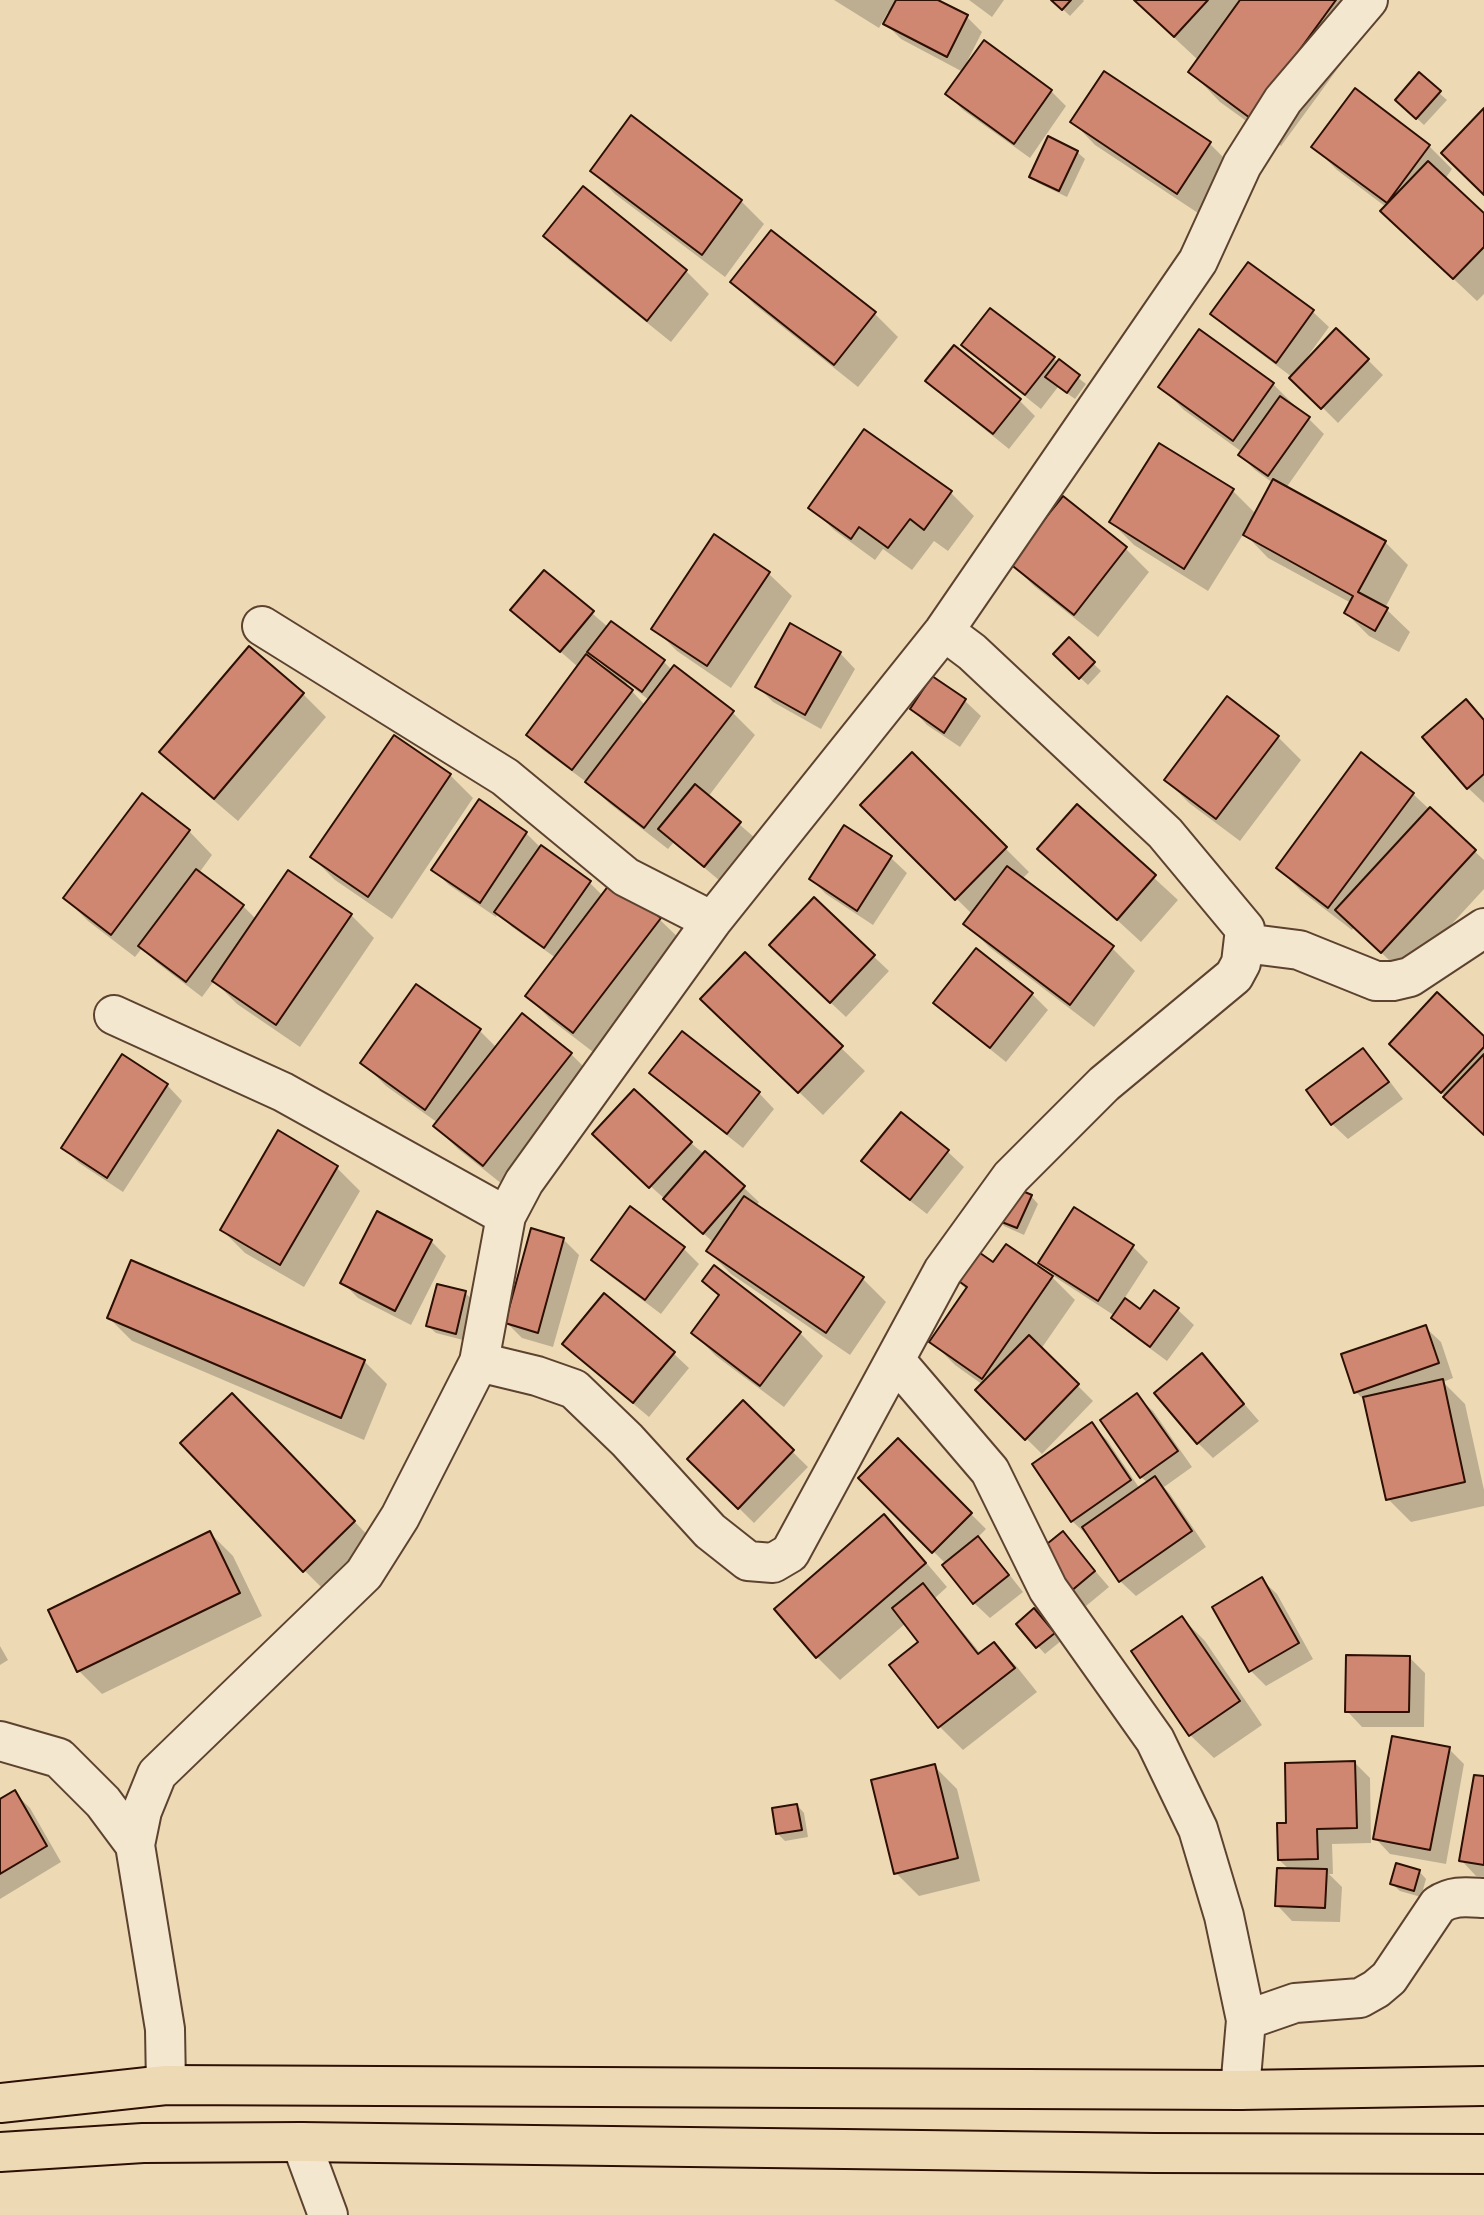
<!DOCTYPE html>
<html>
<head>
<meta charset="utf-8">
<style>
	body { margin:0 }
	canvas { display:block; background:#eddab5 }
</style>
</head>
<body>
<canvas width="1484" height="2215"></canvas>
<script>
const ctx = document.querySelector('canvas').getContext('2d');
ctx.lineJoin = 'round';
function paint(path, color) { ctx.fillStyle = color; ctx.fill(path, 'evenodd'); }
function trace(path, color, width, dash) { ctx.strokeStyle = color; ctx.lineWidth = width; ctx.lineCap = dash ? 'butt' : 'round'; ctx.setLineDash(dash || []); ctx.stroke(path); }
const shadow = new Path2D(`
	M 834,0 L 934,0 L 967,17 L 982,32 L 967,62 L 1051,91 L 1066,106 L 1030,158 L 963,110 L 947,94 L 963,72 L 901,39 L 886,24 L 891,13 L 888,12 L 879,28 Z
	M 969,0 L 1004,0 L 992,17 Z
	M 1053,0 L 1083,0 L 1084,1 L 1070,16 Z
	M 1134,0 L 1388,0 L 1281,146 L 1220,102 L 1190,71 L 1198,60 Z
	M 1439,93 L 1447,100 L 1424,125 L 1397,100 Z
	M 1072,121 L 1209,143 L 1232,166 L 1201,215 L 1095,145 Z
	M 1429,146 L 1452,169 L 1445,179 L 1484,216 L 1484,294 L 1477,301 L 1406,234 L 1386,207 L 1337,170 L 1314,147 Z
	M 1077,152 L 1085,159 L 1067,197 L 1038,183 L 1031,176 Z
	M 592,171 L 741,201 L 764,224 L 725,277 L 615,194 Z
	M 772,232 L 875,314 L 898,337 L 858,387 L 755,305 L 732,282 Z
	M 545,236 L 686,271 L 709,294 L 671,342 L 568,259 Z
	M 1249,264 L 1313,312 L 1329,327 L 1305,360 L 1307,361 L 1368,360 L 1383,375 L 1338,423 L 1292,377 L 1228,329 L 1212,314 Z
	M 1200,331 L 1273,384 L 1296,407 L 1295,409 L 1309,419 L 1324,434 L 1286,488 L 1385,542 L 1408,565 L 1385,608 L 1410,632 L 1399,652 L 1369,636 L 1346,613 L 1351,603 L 1268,558 L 1244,533 L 1208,591 L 1134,545 L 1111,522 L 1159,445 L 1233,491 L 1256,514 L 1273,483 L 1255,470 L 1240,455 L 1242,452 L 1184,410 L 1161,387 Z
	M 964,345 L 1054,359 L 1086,384 L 1075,399 L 1058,387 L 1041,409 L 979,360 Z
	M 954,348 L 1020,401 L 1035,416 L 1009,449 L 943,396 L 928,381 Z
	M 951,493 L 974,516 L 948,551 L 934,541 L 912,570 L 883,549 L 875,560 L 834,530 L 811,507 Z
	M 1063,498 L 1126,549 L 1149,572 L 1098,637 L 1034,586 L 1011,563 Z
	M 544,572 L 608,627 L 664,662 L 672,670 L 732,712 L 755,735 L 708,797 L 755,838 L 720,881 L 674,842 L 668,849 L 610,804 L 589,784 L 543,750 L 528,735 L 578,667 L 513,610 ZM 589,651 L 609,671 L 607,673 L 585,656 ZM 627,683 L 649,700 L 645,705 L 626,685 Z
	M 768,573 L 792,596 L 731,688 L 677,651 L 654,628 Z
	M 1069,640 L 1101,671 L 1088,685 L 1055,654 Z
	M 840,653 L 855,669 L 821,729 L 773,702 L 757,686 Z
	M 932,679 L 965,701 L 981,716 L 960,747 L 927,725 L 912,709 Z
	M 303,694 L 326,717 L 238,821 L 184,775 L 161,752 Z
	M 1466,701 L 1484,720 L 1484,803 L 1468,788 Z
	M 1278,737 L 1301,760 L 1240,841 L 1189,803 L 1166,780 Z
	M 912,755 L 1029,872 L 1022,879 L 1112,948 L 1135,971 L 1094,1027 L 989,947 L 966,924 L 973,915 L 862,805 Z
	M 450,775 L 473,798 L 392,919 L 335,880 L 312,857 Z
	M 1413,794 L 1484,860 L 1484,889 L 1405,975 L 1354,927 L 1352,930 L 1301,891 L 1278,868 Z
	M 142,795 L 189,831 L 212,855 L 199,873 L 243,906 L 256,919 L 351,915 L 374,938 L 300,1047 L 237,1004 L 214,981 L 202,997 L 156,962 L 142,948 L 135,957 L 88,921 L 65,898 Z
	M 1077,807 L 1178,900 L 1141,942 L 1040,849 Z
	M 844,827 L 891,858 L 907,873 L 873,925 L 826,894 L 811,879 Z
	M 526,833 L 541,848 L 590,883 L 603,896 L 659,919 L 683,942 L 597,1055 L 550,1019 L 527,996 L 556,958 L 512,927 L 498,913 L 496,917 L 449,885 L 433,870 Z
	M 814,900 L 889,971 L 846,1017 L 786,961 Z
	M 976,950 L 1032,994 L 1048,1010 L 1006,1062 L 951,1018 L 936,1003 Z
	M 745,955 L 865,1071 L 823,1115 L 726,1022 Z
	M 417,986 L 480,1031 L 497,1048 L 571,1054 L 594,1077 L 507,1188 L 458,1149 L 435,1126 L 438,1123 L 386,1086 L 363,1063 Z
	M 1484,1039 L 1484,1134 L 1407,1059 Z
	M 1363,1050 L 1378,1066 L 1403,1099 L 1348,1139 L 1332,1124 Z
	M 651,1073 L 759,1093 L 774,1109 L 743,1148 L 667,1088 Z
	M 167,1085 L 182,1101 L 123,1192 L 79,1163 L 63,1148 Z
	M 901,1114 L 948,1152 L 964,1167 L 927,1214 L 879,1177 L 863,1161 Z
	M 279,1133 L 337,1168 L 360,1191 L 304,1287 L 245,1253 L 222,1230 Z
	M 691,1143 L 743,1187 L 759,1202 L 756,1206 L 863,1279 L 886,1302 L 850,1355 L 731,1274 L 708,1251 L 714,1243 L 610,1150 Z
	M 1031,1196 L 1038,1204 L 1024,1235 L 1004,1226 L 996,1218 Z
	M 563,1239 L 579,1255 L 553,1347 L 522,1338 L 507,1323 Z
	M 431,1241 L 446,1256 L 411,1325 L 358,1298 L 342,1282 Z
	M 1132,1246 L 1148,1262 L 1124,1299 L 1140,1311 L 1155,1292 L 1178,1310 L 1194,1325 L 1167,1361 L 1129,1333 L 1113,1318 L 1115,1316 L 1055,1277 L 1040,1262 Z
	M 684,1249 L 699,1264 L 661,1314 L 609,1275 L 593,1259 Z
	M 952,1275 L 1052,1277 L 1075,1300 L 1041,1349 L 1093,1401 L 1042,1454 L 977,1390 L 983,1385 L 955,1365 L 932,1342 L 967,1290 Z
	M 704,1281 L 800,1333 L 823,1356 L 784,1407 L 716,1356 L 693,1333 L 720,1297 Z
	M 465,1293 L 473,1300 L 463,1340 L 436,1333 L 428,1326 Z
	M 109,1318 L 364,1361 L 387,1384 L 364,1440 L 132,1341 Z
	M 1425,1327 L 1441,1342 L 1453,1378 L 1443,1382 L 1465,1404 L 1484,1490 L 1484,1506 L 1411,1522 L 1388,1499 L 1366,1402 L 1356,1392 Z
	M 673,1353 L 689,1368 L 649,1417 L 580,1359 Z
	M 1202,1355 L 1259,1421 L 1213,1458 L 1198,1443 Z
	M 1137,1396 L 1153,1411 L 1192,1467 L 1164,1487 L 1170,1494 L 1206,1547 L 1136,1596 L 1120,1581 L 1089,1535 L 1088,1536 L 1072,1521 L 1092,1425 L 1107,1440 L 1140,1489 L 1148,1483 L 1141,1477 Z
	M 743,1403 L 808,1467 L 754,1523 L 689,1459 Z
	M 255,1418 L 377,1545 L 327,1593 L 304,1570 Z
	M 898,1441 L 986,1529 L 977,1538 L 993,1554 L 1023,1592 L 990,1618 L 974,1603 L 946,1564 L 860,1478 Z
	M 884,1516 L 906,1539 L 947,1587 L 935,1598 L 981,1654 L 994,1644 L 1017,1667 L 1037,1692 L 963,1750 L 940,1727 L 891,1665 L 920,1642 L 906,1623 L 840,1680 L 817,1657 L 777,1609 Z
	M 210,1533 L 233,1556 L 262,1616 L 102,1694 L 79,1671 Z
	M 1063,1533 L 1109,1587 L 1086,1606 L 1071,1591 Z
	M 1261,1579 L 1277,1594 L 1313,1659 L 1266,1686 L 1251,1671 L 1214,1607 Z
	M 1041,1617 L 1061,1641 L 1045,1654 L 1018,1624 Z
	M 1182,1618 L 1205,1641 L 1262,1725 L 1214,1758 L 1190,1735 Z
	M 0,1646 L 8,1660 L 0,1665 Z
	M 1410,1658 L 1425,1673 L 1424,1727 L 1362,1727 L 1347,1711 Z
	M 1449,1749 L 1464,1764 L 1446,1864 L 1390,1854 L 1375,1838 Z
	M 1354,1762 L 1370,1778 L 1371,1843 L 1332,1844 L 1333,1874 L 1329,1874 L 1342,1887 L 1340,1922 L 1292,1921 L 1277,1905 L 1290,1870 L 1279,1860 L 1288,1825 Z
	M 934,1766 L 957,1789 L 980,1881 L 919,1896 L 896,1873 Z
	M 1484,1778 L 1484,1877 L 1476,1876 L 1461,1860 Z
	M 15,1793 L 30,1808 L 61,1862 L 0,1899 L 0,1801 Z
	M 797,1805 L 804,1813 L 808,1837 L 785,1841 L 778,1834 Z
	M 1419,1871 L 1426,1879 L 1421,1897 L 1400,1891 L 1392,1884 Z`);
const building = new Path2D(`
	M 896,0 L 938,0 L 968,15 L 947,57 L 883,24 Z
	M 1051,0 L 1071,0 L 1062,10 Z
	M 1134,0 L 1208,0 L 1174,37 Z
	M 1240,0 L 1336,0 L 1250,118 L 1188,72 Z
	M 984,40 L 1052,90 L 1014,144 L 945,94 Z
	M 1104,71 L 1211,142 L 1177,194 L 1070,122 Z
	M 1419,72 L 1441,91 L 1416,119 L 1395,100 Z
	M 1355,88 L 1430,145 L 1387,203 L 1311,147 Z
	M 1484,108 L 1484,195 L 1441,153 Z
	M 631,115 L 742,200 L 702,255 L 590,171 Z
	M 1048,136 L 1078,151 L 1059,191 L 1029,177 Z
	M 1428,161 L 1484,213 L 1484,247 L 1453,279 L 1380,211 Z
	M 583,186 L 687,270 L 647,321 L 543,236 Z
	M 771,230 L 876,312 L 834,365 L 730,282 Z
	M 1248,262 L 1314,310 L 1276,363 L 1210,314 Z
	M 990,308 L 1055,357 L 1025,395 L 961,345 Z
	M 1336,328 L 1369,359 L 1321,409 L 1289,378 Z
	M 1199,329 L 1274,383 L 1233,441 L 1158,387 Z
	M 954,345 L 1021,399 L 993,434 L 925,381 Z
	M 1059,359 L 1080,375 L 1067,393 L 1045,377 Z
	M 1280,396 L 1310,417 L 1268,476 L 1238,455 Z
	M 864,429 L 952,491 L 924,530 L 910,519 L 888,548 L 859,527 L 851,539 L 808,508 Z
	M 1159,443 L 1234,489 L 1184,569 L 1109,522 Z
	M 1273,479 L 1386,541 L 1358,592 L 1388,608 L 1375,631 L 1344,613 L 1353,596 L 1243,535 Z
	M 1063,496 L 1127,547 L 1074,615 L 1009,563 Z
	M 714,534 L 770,572 L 707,666 L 651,629 Z
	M 544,570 L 594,611 L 560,652 L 510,610 Z
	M 611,621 L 665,660 L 642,692 L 587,652 Z
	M 790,623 L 841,652 L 805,715 L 755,687 Z
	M 1069,637 L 1095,662 L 1079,679 L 1053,654 Z
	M 249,646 L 304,693 L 214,799 L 159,752 Z
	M 586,654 L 633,690 L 572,770 L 526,735 Z
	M 674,665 L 734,711 L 644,828 L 585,782 Z
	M 932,676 L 966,699 L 944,733 L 910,709 Z
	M 1227,696 L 1279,736 L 1216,819 L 1164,780 Z
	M 1466,699 L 1484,720 L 1484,774 L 1467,789 L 1422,737 Z
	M 394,735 L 451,774 L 368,897 L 310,857 Z
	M 912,752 L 1007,847 L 955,900 L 860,805 Z
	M 1361,752 L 1414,793 L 1328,908 L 1276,868 Z
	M 695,784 L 741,822 L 704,867 L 658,829 Z
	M 142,793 L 190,830 L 111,935 L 63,898 Z
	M 479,799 L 527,832 L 480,903 L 431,870 Z
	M 1077,804 L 1156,875 L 1117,920 L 1037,849 Z
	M 1430,807 L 1476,850 L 1381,953 L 1335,910 Z
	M 844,825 L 892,856 L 857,911 L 809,879 Z
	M 541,845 L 591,881 L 544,948 L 494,912 Z
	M 1007,866 L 1114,946 L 1070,1005 L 963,924 Z
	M 196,869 L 244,905 L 186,982 L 138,946 Z
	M 288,870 L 352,914 L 276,1025 L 212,981 Z
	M 612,881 L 661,918 L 573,1033 L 525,996 Z
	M 814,897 L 875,955 L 830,1003 L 769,945 Z
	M 976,948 L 1033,993 L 990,1048 L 933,1003 Z
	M 745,952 L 843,1046 L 798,1093 L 700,999 Z
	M 416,984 L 481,1029 L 425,1110 L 360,1063 Z
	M 1437,992 L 1484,1036 L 1484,1047 L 1441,1093 L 1389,1044 Z
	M 522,1013 L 572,1053 L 483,1166 L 433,1126 Z
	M 682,1031 L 760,1092 L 727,1134 L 649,1073 Z
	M 1363,1048 L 1389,1082 L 1331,1125 L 1306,1090 Z
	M 122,1054 L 168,1084 L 107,1178 L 61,1148 Z
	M 1484,1054 L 1484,1135 L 1443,1097 Z
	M 634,1089 L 692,1142 L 649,1188 L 592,1134 Z
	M 901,1112 L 949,1150 L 910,1200 L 861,1161 Z
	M 278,1130 L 338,1166 L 280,1265 L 220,1230 Z
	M 705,1151 L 745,1186 L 703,1234 L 663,1199 Z
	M 1008,1185 L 1032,1195 L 1017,1228 L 994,1219 Z
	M 744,1196 L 864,1277 L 826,1333 L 706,1251 Z
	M 630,1206 L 685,1247 L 645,1300 L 591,1260 Z
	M 1074,1207 L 1134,1245 L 1098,1301 L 1038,1263 Z
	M 377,1211 L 432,1240 L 395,1311 L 340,1283 Z
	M 531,1228 L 564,1238 L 538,1333 L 505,1323 Z
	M 1006,1244 L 1053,1276 L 982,1379 L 929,1342 L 967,1287 L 950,1275 L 970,1246 L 993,1262 Z
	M 131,1260 L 365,1360 L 341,1418 L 107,1318 Z
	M 714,1265 L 801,1332 L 760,1386 L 691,1333 L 719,1295 L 702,1281 Z
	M 437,1284 L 466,1291 L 456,1334 L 426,1326 Z
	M 1154,1290 L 1179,1308 L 1150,1347 L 1111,1318 L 1125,1298 L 1140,1309 Z
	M 604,1293 L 675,1352 L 633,1403 L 562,1344 Z
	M 1426,1325 L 1439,1363 L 1354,1393 L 1341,1354 Z
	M 1029,1335 L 1079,1384 L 1025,1440 L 975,1390 Z
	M 1202,1353 L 1244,1404 L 1197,1444 L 1154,1393 Z
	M 1443,1379 L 1465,1482 L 1386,1500 L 1363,1397 Z
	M 232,1393 L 355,1521 L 303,1572 L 180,1443 Z
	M 1137,1393 L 1178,1451 L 1140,1478 L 1100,1420 Z
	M 743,1400 L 794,1450 L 738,1509 L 687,1459 Z
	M 1092,1422 L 1131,1480 L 1071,1522 L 1032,1464 Z
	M 898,1438 L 972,1513 L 932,1553 L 858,1478 Z
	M 1155,1476 L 1192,1531 L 1119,1582 L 1082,1527 Z
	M 884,1514 L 926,1563 L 816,1658 L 774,1609 Z
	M 210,1531 L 240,1593 L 77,1672 L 48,1610 Z
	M 1063,1531 L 1095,1571 L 1070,1592 L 1037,1552 Z
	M 978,1536 L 1009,1575 L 973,1604 L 942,1565 Z
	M 1262,1577 L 1299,1643 L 1249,1672 L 1212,1607 Z
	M 923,1583 L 978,1654 L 994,1642 L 1015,1668 L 938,1728 L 889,1665 L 918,1642 L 892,1608 Z
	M 1034,1608 L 1055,1633 L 1036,1648 L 1016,1624 Z
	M 1182,1616 L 1240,1701 L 1189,1736 L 1131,1651 Z
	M 1346,1655 L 1410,1656 L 1409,1712 L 1345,1712 Z
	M 1392,1736 L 1450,1747 L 1430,1850 L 1373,1839 Z
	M 1355,1761 L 1357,1828 L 1317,1829 L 1318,1859 L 1278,1860 L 1277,1823 L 1286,1823 L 1285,1763 Z
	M 935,1764 L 958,1858 L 894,1874 L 871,1780 Z
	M 1474,1775 L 1484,1776 L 1484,1865 L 1459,1861 Z
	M 15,1790 L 47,1846 L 0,1874 L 0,1799 Z
	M 797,1804 L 802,1830 L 776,1834 L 772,1808 Z
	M 1396,1863 L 1420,1870 L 1414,1891 L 1390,1884 Z
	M 1277,1868 L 1327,1869 L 1325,1908 L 1275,1906 Z`);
const minor = new Path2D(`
	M 262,626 L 505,777 L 626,877 L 712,921
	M 1244,943 L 1299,950 L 1376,981 L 1393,981 L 1410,977 L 1484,928
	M 114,1015 L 283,1092 L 506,1216
	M 895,1360 L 990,1471 L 1048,1589 L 1155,1740 L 1198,1829 L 1224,1916 L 1246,2020 L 1240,2090
	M 479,1362 L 537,1376 L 574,1389 L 627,1440 L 710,1531 L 748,1561 L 773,1563 L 790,1553 L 943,1271 L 1011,1177 L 1104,1084 L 1234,976 L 1241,963 L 1245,929 L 1165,833 L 972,652 L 944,631
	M 0,1741 L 59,1758 L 103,1802 L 135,1845
	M 1246,2020 L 1295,2003 L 1360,1998 L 1376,1989 L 1389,1978 L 1438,1905 C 1453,1895 1466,1897 1484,1898
	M 166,2085 L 165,2029 L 135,1845 L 142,1811 L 157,1774 L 364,1574 L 400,1517 L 479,1362 L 506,1216 L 524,1182 L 712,921 L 944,631 L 1198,261 L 1242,165 L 1283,100 L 1368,0
	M 301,2142 L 328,2215`);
const trunk = new Path2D(`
	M 0,2103 L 166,2085 L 1240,2090 L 1484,2086
	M 0,2152 L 143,2143 L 301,2142 L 1155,2153 L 1484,2154`);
paint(shadow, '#0003');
paint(building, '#d08772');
trace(building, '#2d0f03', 2);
trace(minor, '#5d4230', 42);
trace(trunk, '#2d0f03', 42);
trace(minor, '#f3e7cf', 38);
trace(trunk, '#eddab5', 38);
</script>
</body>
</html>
